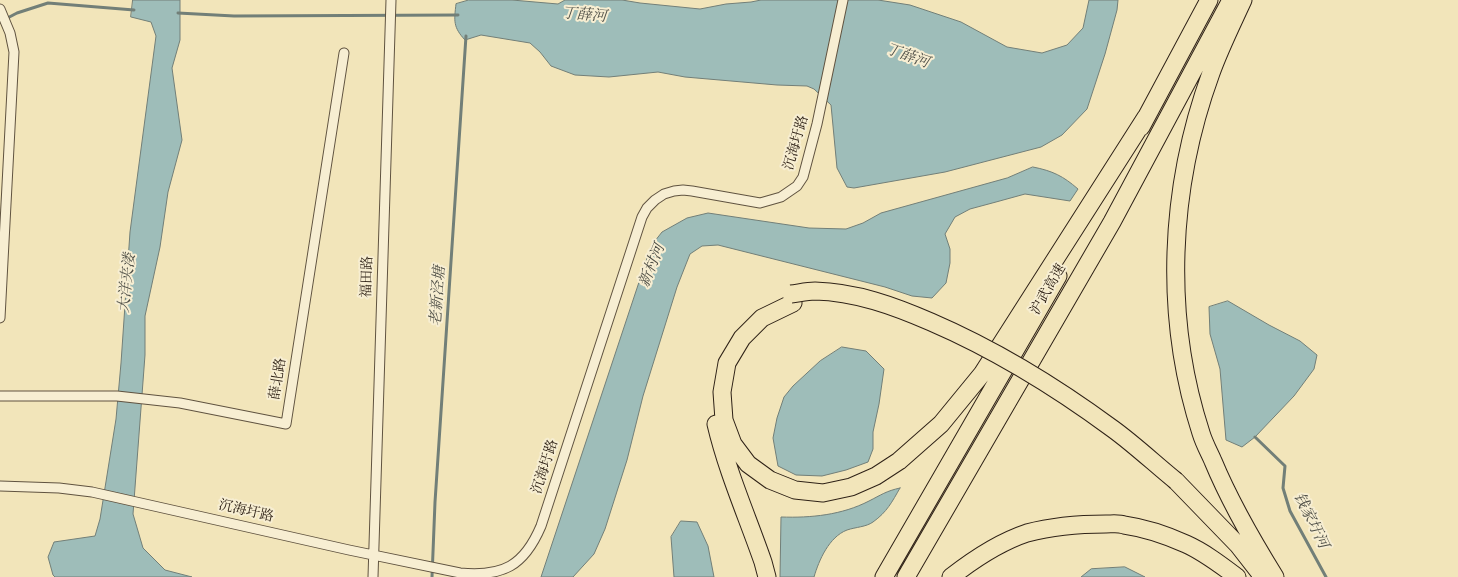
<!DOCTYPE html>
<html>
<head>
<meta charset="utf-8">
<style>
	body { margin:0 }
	canvas { display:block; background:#f2e5ba }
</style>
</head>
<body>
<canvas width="1458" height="577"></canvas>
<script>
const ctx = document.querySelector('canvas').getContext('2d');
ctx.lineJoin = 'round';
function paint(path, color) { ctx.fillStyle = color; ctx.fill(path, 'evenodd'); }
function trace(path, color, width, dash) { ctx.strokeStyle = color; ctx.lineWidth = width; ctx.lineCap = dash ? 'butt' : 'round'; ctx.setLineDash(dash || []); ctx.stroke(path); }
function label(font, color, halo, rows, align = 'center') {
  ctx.font = font + ' "IM FELL DW Pica","Noto Serif SC",serif'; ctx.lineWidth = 4; ctx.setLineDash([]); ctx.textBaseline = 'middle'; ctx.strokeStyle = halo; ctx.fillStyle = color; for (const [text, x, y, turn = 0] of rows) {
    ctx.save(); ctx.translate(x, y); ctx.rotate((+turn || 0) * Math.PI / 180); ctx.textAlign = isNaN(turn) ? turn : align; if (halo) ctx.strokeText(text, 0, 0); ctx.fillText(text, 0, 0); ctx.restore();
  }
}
const water = new Path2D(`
	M 133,0 L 180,0 L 180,40 L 172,68 L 182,140 L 168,192 L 160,247 L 145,316 L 145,355 L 133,514 L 143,548 L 165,570 L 192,577 L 55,577 L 53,575 L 48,557 L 54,542 L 95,536 L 100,519 L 116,419 L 121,363 L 130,232 L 156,36 L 151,22 L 131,17 Z
	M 469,0 L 512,0 L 558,4 L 565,0 L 622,0 L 640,3 L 700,9 L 726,4 L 751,2 L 761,0 L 878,0 L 910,5 L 961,22 L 1007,47 L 1042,53 L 1067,45 L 1083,28 L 1089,0 L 1118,0 L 1117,10 L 1105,54 L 1087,109 L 1062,135 L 1041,147 L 945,172 L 854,188 L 847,187 L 837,168 L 831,105 L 814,89 L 807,86 L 777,85 L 685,77 L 658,72 L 609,77 L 575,75 L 551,66 L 540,52 L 530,43 L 481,35 L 465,40 C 453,27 454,21 456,4 Z
	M 1033,167 C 1053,171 1063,176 1078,189 L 1070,201 L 1025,194 L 996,202 L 970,209 L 955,217 L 945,234 L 950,249 L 950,263 L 946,283 L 932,298 L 912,296 L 885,287 L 718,245 L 702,246 L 690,254 L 677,287 L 643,396 L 627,460 L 605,529 L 594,554 L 573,577 L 541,577 L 651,246 L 662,232 L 687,218 L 708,213 L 809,228 L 846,229 L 863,223 L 881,213 L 1007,178 Z
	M 1228,301 L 1269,325 L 1300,341 L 1317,355 L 1314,369 L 1294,396 L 1255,437 L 1242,447 L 1226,440 L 1220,369 L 1210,334 L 1209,307 Z
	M 842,347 L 866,351 L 884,369 L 879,404 L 873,432 L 873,449 L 868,462 L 846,470 L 822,476 L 796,475 L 778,466 L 773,438 L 777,418 L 784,397 L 793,386 L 820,361 Z
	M 900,488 C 892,502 887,512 873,522 C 866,527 856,527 847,530 C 829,537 819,560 814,577 L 780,577 L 781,517 C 811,518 842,515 869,501 C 881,495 886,491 900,488 Z
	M 681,521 L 697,522 L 708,546 L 714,577 L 674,577 L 671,537 Z
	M 1125,567 L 1145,577 L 1081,577 L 1091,569 Z`);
const stream = new Path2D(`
	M 178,13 L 234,16 L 458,15
	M 0,22 L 17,13 L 48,3 L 134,10
	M 1255,437 L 1285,466 L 1283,488 L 1290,511 L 1326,577
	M 432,577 L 435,502 L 466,36`);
const minor = new Path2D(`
	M 0,9 L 10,33 L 14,52 L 0,318
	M 0,396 L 117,396 L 180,403 L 286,424 L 344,53
	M 0,486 L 59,488 L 92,492 L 349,550 L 460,573 C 503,577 524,566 541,526 L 642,217 L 647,208 L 655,200 L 664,194 L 674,191 L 683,190 L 692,191 L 760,203 L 781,197 L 797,186 L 803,177 L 817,124 L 843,0
	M 373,577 L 391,0`);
const motorway = new Path2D(`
	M 1243,0 C 1232,24 1220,48 1211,73 C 1169,188 1163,316 1201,433 C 1204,443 1209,452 1213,461 C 1230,502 1252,540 1275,577
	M 1141,127 L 1209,0
	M 793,303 L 762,318 L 742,338 L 727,363 L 722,392 L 724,420 L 733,444 L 748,464 L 770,480 L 795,490 L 823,493 L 851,487 L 876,476 L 899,461 L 941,424 L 982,374 L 1146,117
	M 716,424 C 727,471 747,516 763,562 L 767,577
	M 1176,481 L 1238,545 L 1263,577
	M 884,577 L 1058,276
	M 906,577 L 1112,222 L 1231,0
	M 951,577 C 974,559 1000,542 1027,533 C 1053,526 1080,524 1106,524 C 1112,524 1119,523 1124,525 C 1145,528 1166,535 1186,544 C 1204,552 1221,565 1237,577`);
const motorwayBridge = new Path2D(`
	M 791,294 C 799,293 807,291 815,291 C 856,292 894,306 931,322 C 996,350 1056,387 1113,429 C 1135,445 1155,464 1176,481`);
const streetNames = [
	["沉海圩路",797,143,-74],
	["福田路",368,277,-88],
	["沪武高速",1049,290,-60],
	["薛北路",279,379,-81],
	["沉海圩路",546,467,-72],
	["沉海圩路",246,512,13]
];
const waterNames = [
	["丁薛河",584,16,5],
	["丁薛河",907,57,19],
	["新村河",653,266,-68],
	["大洋夹溇",128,283,-84],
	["老新泾塘",439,296,-86],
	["钱家圩河",1310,521,64]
];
paint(water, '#9ebdb9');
trace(water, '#727f78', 1);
trace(stream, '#727f78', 3);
trace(minor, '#605340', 11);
trace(motorway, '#2f2217', 19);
trace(minor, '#f7eed2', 9);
trace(motorway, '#f2e5ba', 17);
trace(motorwayBridge, '#2f2217', 19, []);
trace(motorwayBridge, '#f2e5ba', 17);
label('14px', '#2f2217', '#f7eed2', streetNames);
label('italic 15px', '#505048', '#f7eed2', waterNames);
</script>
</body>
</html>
